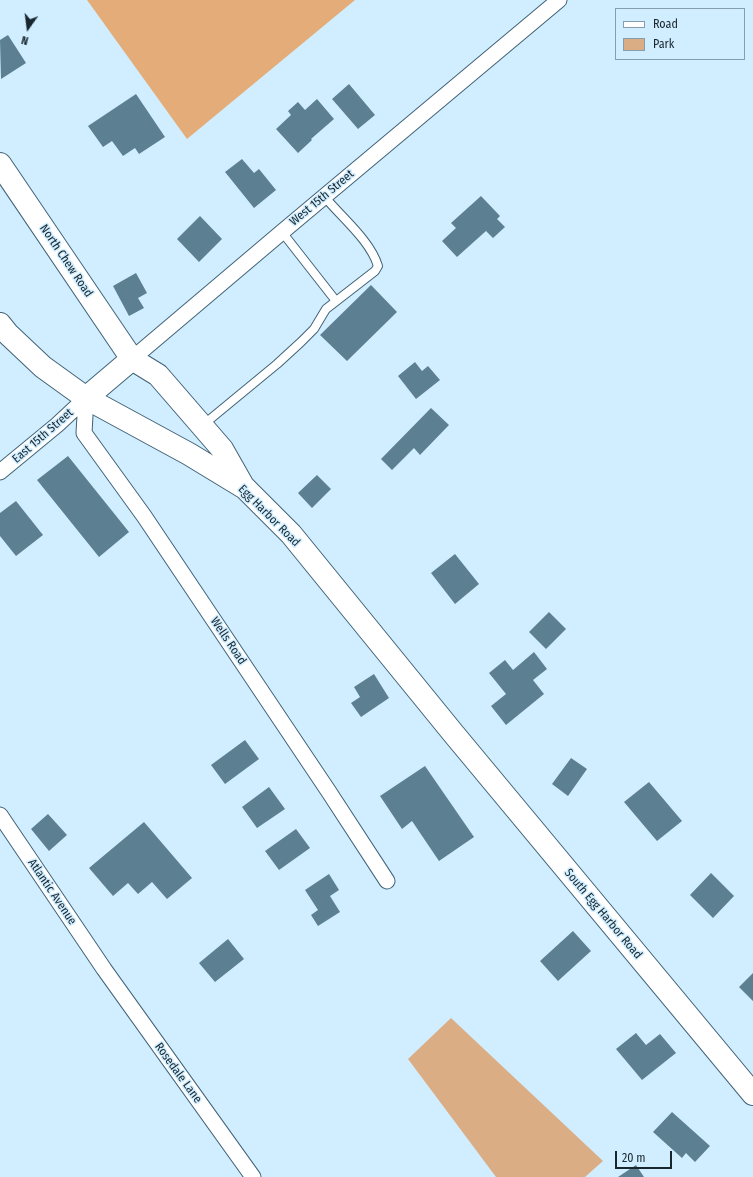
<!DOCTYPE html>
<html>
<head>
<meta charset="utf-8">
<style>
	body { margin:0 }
	#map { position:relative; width:753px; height:1177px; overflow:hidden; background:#d0eeff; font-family:"Fira Sans Condensed",sans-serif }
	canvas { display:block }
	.legend { position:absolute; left:615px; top:8px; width:130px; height:52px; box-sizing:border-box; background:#d0eeff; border:1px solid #869eab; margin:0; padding:5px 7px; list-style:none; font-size:12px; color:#18262e }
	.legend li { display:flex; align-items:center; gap:8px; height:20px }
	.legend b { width:20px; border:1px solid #869eab }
	.north { position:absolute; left:8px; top:8px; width:40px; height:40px; -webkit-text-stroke:3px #d0eeff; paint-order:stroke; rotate:194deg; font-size:11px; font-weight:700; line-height:16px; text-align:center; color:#18262e }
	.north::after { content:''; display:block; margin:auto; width:14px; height:18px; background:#18262e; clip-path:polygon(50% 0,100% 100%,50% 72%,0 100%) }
	.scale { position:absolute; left:615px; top:1151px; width:57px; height:18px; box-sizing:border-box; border:2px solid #18262e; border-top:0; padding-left:5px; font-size:12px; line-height:14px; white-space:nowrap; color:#18262e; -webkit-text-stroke:3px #d0eeff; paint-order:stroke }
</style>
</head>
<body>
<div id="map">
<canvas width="753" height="1177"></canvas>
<ul class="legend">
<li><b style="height:5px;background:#fff"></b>Road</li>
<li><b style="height:11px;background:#dbad84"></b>Park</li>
</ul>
<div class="north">N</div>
<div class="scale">20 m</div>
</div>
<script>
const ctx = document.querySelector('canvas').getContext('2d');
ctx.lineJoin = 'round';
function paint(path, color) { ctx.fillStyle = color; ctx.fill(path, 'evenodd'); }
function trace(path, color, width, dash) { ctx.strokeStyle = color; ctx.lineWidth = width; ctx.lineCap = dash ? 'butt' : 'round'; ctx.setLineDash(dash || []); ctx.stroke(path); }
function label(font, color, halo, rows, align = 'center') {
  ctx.font = font + ' "Fira Sans Condensed",sans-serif'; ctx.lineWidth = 3; ctx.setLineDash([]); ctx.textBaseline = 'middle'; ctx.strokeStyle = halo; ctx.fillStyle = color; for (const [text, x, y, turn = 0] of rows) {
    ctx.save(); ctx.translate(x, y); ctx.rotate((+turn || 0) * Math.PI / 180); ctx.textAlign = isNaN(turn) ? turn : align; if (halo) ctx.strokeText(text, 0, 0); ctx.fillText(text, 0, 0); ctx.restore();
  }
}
const green = new Path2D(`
	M 451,1018 L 603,1161 L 585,1177 L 496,1177 L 408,1059 Z`);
const forest = new Path2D(`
	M 87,0 L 355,0 L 187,139 Z`);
const building = new Path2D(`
	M 8,35 L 26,63 L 1,79 L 0,40 Z
	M 349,84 L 375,115 L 358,129 L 332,99 Z
	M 136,94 L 165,137 L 139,154 L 135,148 L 123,156 L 112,141 L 103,147 L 88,126 Z
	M 317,99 L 334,119 L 311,139 L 312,140 L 298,153 L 276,129 L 291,115 L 288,111 L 298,102 L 305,110 Z
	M 242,159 L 254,173 L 259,169 L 276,190 L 254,208 L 225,172 Z
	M 481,196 L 500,216 L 497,219 L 505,227 L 493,238 L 486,231 L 457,257 L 442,241 L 456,228 L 451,223 Z
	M 200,216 L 222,239 L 199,262 L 177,239 Z
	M 136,273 L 147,293 L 138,298 L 144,308 L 129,316 L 113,286 Z
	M 371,285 L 397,312 L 347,361 L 320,335 Z
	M 415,362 L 422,371 L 428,366 L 440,380 L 416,399 L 398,376 Z
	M 431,408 L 449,425 L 420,455 L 414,448 L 392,470 L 381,459 Z
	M 68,456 L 129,532 L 99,557 L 37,480 Z
	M 317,475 L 331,489 L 312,508 L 298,493 Z
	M 16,501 L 43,535 L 16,556 L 0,536 L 0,513 Z
	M 455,554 L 479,584 L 455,604 L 431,573 Z
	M 549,612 L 566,629 L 546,649 L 529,632 Z
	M 534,652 L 547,669 L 533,680 L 544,694 L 506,725 L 491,706 L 506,694 L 489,673 L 505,660 L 513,670 Z
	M 374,674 L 389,698 L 361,717 L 351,703 L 360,697 L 354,687 Z
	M 245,740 L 259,759 L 225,784 L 211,765 Z
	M 571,758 L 587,769 L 568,796 L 552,784 Z
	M 425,766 L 474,837 L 439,861 L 412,821 L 402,829 L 380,796 Z
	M 649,782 L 682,821 L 657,841 L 624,802 Z
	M 269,787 L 285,809 L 257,828 L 242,807 Z
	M 48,814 L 67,835 L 49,851 L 31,829 Z
	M 144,822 L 192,878 L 167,899 L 152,882 L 138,894 L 128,883 L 113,896 L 89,868 Z
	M 296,829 L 310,848 L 279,870 L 265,851 Z
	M 711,873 L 734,896 L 713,918 L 690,895 Z
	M 329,874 L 339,890 L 330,896 L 340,912 L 318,926 L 311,915 L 318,910 L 305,890 Z
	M 573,931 L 591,951 L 558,981 L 540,961 Z
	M 228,939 L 244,959 L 215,982 L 199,963 Z
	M 753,973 L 753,1001 L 739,987 Z
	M 636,1033 L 646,1045 L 660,1034 L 676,1053 L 642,1080 L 616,1049 Z
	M 672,1112 L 710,1146 L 695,1162 L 686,1153 L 682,1158 L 653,1132 Z
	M 636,1165 L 644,1177 L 618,1177 Z`);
const service = new Path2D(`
	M 282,232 L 336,301
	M 203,425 L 277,364 L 301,342 L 314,329 L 326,309 L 375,271 L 378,266 C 370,240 341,217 324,196`);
const minor = new Path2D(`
	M 132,359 L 282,232 L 559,0
	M 86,398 L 84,433 L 144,516 L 329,792 L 387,881
	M 0,472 L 57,425 L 86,398
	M 0,815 L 104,969 L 253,1177`);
const secondary = new Path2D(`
	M 0,164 L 132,359 L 158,375 L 222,449 L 243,486
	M 0,324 L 8,334 L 43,367 L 86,398 L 189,454 L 245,488 L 291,534 L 453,733 L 753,1094
	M 86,398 L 132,359`);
const streetNames = [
	["West 15th Street",322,198,-40],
	["North Chew Road",66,261,56],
	["East 15th Street",43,436,-41],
	["Egg Harbor Road",269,516,45],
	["Wells Road",228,641,56],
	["Atlantic Avenue",52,892,56],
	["South Egg Harbor Road",603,914,50],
	["Rosedale Lane",178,1073,54]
];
paint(green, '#dbad84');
paint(forest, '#e4ac78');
paint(building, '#5d7f92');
trace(service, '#426376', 10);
trace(minor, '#426376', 17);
trace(secondary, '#426376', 24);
trace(service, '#fff', 8);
trace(minor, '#fff', 15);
trace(secondary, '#fff', 22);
label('12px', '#18262e', '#d0eeff', streetNames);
</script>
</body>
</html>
